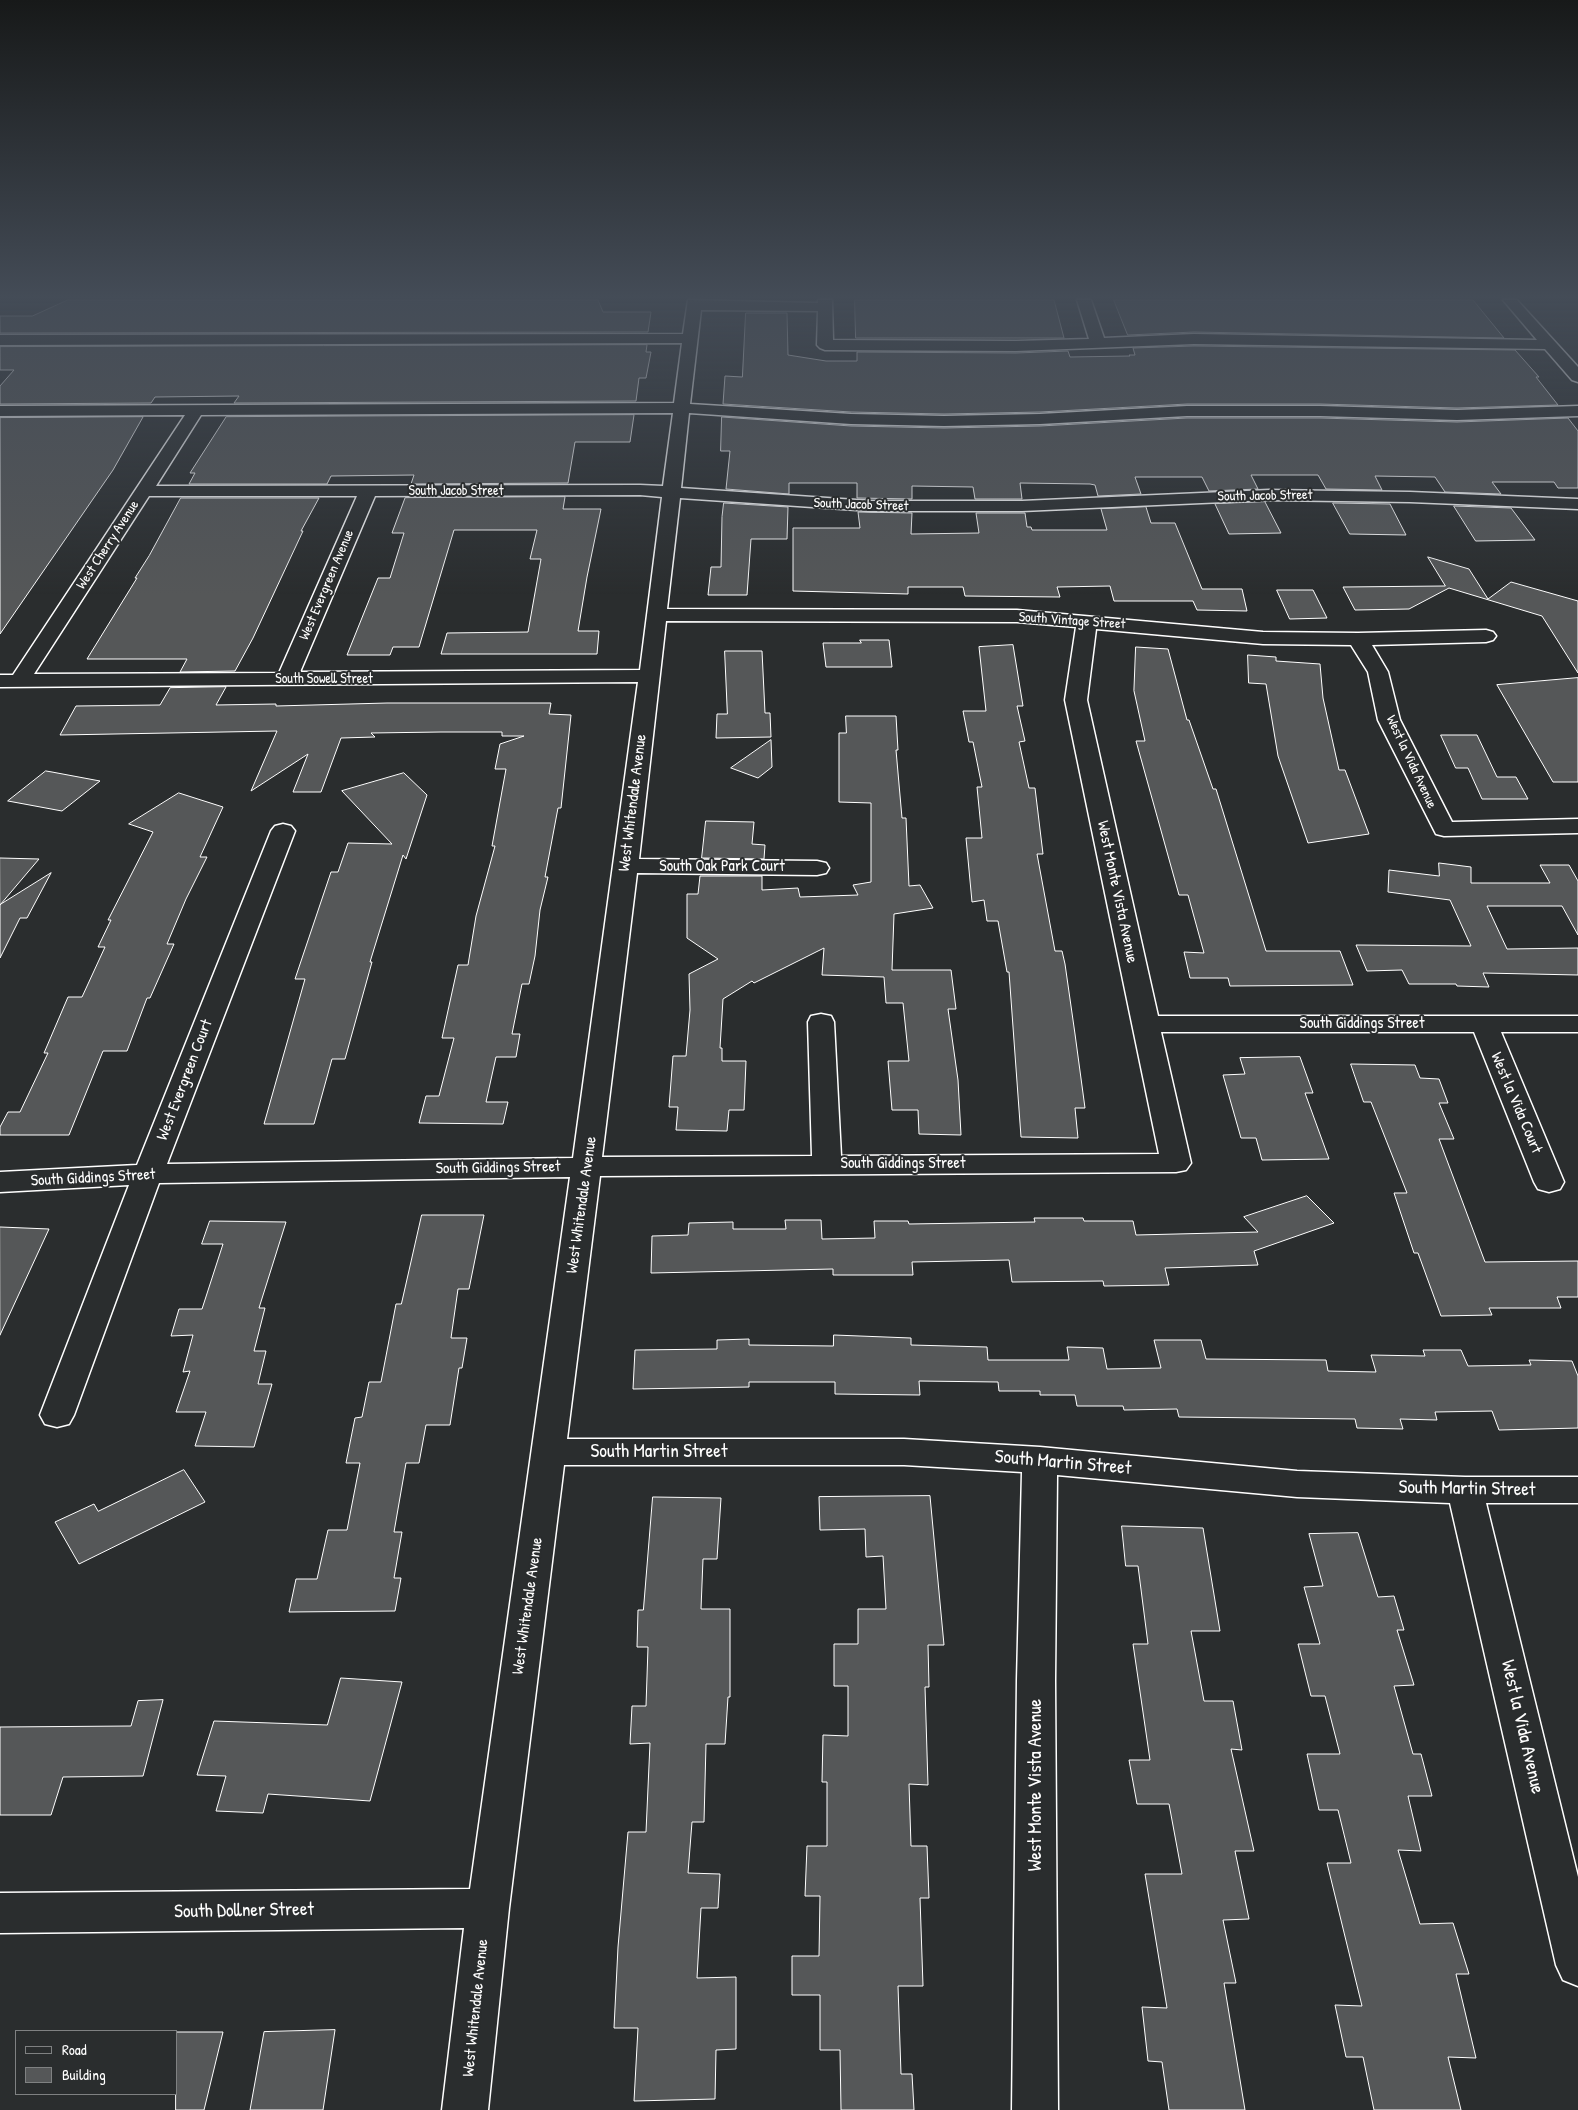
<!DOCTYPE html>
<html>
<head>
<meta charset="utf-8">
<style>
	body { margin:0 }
	#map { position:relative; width:1578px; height:2110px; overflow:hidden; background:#2a2d2e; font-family:"Patrick Hand",sans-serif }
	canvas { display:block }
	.legend { position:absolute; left:15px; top:2030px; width:162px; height:65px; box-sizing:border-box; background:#2a2d2e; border:1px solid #7f8182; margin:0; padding:6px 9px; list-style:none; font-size:15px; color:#fff }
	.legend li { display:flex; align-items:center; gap:10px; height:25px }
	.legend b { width:25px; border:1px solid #7f8182 }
</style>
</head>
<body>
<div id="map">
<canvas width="1578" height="2110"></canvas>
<ul class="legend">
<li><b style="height:6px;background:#2a2d2e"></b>Road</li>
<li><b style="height:14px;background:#555758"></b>Building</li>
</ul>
</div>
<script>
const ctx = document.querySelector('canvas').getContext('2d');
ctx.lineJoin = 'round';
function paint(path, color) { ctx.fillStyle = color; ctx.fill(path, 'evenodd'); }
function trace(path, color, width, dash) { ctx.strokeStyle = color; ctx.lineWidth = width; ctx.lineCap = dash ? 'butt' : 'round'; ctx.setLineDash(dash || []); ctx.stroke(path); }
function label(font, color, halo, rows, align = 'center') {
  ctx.font = font + ' "Patrick Hand",sans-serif'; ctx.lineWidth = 4; ctx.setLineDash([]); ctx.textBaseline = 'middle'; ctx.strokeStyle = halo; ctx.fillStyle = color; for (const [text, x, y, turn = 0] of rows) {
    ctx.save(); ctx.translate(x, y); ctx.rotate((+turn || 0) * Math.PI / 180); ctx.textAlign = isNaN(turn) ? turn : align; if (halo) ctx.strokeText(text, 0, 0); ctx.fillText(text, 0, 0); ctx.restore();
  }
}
const building = new Path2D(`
	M 68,300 L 598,300 L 603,312 L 651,312 L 648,332 L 0,333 L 0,316 L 32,316 Z
	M 855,300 L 1054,300 L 1064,338 L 856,338 Z
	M 1114,300 L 1473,300 L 1504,338 L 1194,332 L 1128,335 Z
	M 746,313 L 787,313 L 788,355 L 826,361 L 857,361 L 857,352 L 1016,353 L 1068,351 L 1070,357 L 1130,356 L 1129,355 L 1135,355 L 1133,348 L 1194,346 L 1515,350 L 1539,377 L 1536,377 L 1558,405 L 1457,408 L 1320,404 L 1187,404 L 1040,412 L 944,414 L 851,412 L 723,404 L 725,376 L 742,377 Z
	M 647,345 L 646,352 L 651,352 L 646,378 L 639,378 L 636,401 L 234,403 L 239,396 L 155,397 L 151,403 L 0,404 L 0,386 L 14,370 L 0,370 L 0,347 Z
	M 634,415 L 630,442 L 575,442 L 568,483 L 411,484 L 414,475 L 331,476 L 327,484 L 189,484 L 195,473 L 190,473 L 226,417 Z
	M 143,417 L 113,470 L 0,634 L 0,418 Z
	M 722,417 L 851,426 L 944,428 L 1040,426 L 1187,418 L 1320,418 L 1457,422 L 1568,418 L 1578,431 L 1578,488 L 1558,488 L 1554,482 L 1492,482 L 1501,494 L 1445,492 L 1435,477 L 1375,476 L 1382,490 L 1326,489 L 1318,475 L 1251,475 L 1258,489 L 1209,491 L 1202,477 L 1135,477 L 1141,494 L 1098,496 L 1095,485 L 1090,484 L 1020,483 L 1022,499 L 975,499 L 973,487 L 912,486 L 912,499 L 857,498 L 857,483 L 789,483 L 789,494 L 726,489 L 730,451 L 721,451 Z
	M 565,497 L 563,509 L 601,509 L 587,577 L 578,631 L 599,631 L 597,654 L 441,654 L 447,633 L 528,632 L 541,559 L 530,559 L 537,530 L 454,530 L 419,647 L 393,647 L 390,655 L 347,655 L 378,578 L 390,578 L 404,533 L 392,533 L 405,498 Z
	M 181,498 L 319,498 L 301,531 L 303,531 L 253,638 L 235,671 L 180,672 L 187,659 L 87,659 L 137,578 L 135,578 L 149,556 Z
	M 1265,502 L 1281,533 L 1229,534 L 1215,504 Z
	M 724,503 L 788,507 L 787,539 L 751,539 L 747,595 L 708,595 L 711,567 L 721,567 L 722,517 Z
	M 1333,503 L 1390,504 L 1406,535 L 1350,534 Z
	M 1454,506 L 1511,508 L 1535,540 L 1476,541 Z
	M 1146,507 L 1151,523 L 1175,523 L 1202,589 L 1242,589 L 1247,611 L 1197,610 L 1193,601 L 1114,601 L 1110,586 L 1057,587 L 1060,597 L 965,596 L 963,587 L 908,587 L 908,594 L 793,591 L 793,528 L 860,528 L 858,512 L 912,513 L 911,534 L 979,533 L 976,513 L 1025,513 L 1027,527 L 1031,527 L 1032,530 L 1107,530 L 1101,509 Z
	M 1428,557 L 1469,569 L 1488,599 L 1511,582 L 1578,601 L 1578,673 L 1542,616 L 1449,588 L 1409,609 L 1355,610 L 1343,587 L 1445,586 Z
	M 1277,590 L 1313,590 L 1327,618 L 1290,619 Z
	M 860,640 L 889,640 L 892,667 L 826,667 L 823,643 L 861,643 Z
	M 1013,645 L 1023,706 L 1017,706 L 1025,741 L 1019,742 L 1029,788 L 1035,788 L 1043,854 L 1037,854 L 1055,951 L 1062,951 L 1065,964 L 1075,1034 L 1085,1108 L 1075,1108 L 1078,1138 L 1021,1137 L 1009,972 L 1007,972 L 998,921 L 987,921 L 984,900 L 972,902 L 966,838 L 982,838 L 977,787 L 982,787 L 973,742 L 969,742 L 963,711 L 986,711 L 979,647 Z
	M 1136,647 L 1168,649 L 1187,720 L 1189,720 L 1213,789 L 1216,789 L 1266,951 L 1340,951 L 1353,985 L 1230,986 L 1228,978 L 1190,978 L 1184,952 L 1204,953 L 1188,895 L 1179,895 L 1136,741 L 1145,741 L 1134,691 Z
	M 725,651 L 762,651 L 765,713 L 770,713 L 771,737 L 716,738 L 717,714 L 727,714 Z
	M 1248,655 L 1276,657 L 1276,661 L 1320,664 L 1323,698 L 1339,770 L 1345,770 L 1369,834 L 1308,843 L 1278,756 L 1266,684 L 1249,683 Z
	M 1578,678 L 1578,782 L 1553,782 L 1497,685 Z
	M 226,687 L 216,705 L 276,704 L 276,706 L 387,703 L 551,703 L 549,714 L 571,715 L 561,808 L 558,808 L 545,877 L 548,877 L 540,910 L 535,956 L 529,984 L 522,984 L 512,1034 L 520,1034 L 516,1057 L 496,1057 L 486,1102 L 508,1102 L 503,1124 L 419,1123 L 426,1096 L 439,1096 L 454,1038 L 442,1038 L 458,965 L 468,965 L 476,916 L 495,846 L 492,846 L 506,769 L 495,769 L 500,744 L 524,736 L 502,736 L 502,732 L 441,732 L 371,733 L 375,737 L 341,738 L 321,792 L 293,792 L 308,754 L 251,791 L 277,731 L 60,735 L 76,706 L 160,705 L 170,688 Z
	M 846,716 L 896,716 L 898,750 L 896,750 L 902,818 L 906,818 L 909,886 L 920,885 L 933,908 L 894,914 L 892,970 L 951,970 L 956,1009 L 948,1009 L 958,1080 L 961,1135 L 919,1134 L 918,1110 L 892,1110 L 888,1061 L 909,1061 L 903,1003 L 886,1003 L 884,977 L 822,975 L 824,948 L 754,983 L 752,981 L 723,999 L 720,1048 L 722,1048 L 722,1061 L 746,1061 L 744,1110 L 729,1110 L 727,1131 L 676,1130 L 678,1107 L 669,1107 L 673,1056 L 686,1056 L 690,1010 L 689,974 L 718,959 L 687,938 L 687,894 L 698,894 L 700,876 L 762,876 L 762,890 L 798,888 L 800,897 L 858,895 L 853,885 L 871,882 L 871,803 L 839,802 L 839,733 L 846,733 Z
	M 1441,735 L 1477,735 L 1497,777 L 1516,777 L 1528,799 L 1482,799 L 1468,768 L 1456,768 Z
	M 771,740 L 772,767 L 758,778 L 731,768 Z
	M 46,771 L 52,772 L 100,781 L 62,811 L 8,801 Z
	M 404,773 L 427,795 L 406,859 L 403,855 L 370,962 L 372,962 L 345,1059 L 332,1059 L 314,1124 L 264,1124 L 305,979 L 295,979 L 331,872 L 338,872 L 348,843 L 392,844 L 342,791 Z
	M 179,793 L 223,807 L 200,857 L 207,857 L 186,899 L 167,944 L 174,944 L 150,998 L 147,998 L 127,1051 L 103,1051 L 69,1135 L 0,1135 L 0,1127 L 8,1112 L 20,1112 L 48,1053 L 44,1053 L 68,997 L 82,997 L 105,947 L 98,947 L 111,920 L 108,920 L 153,832 L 129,824 Z
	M 706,821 L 754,822 L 752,844 L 765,845 L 764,859 L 702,858 Z
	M 0,858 L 39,859 L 0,905 Z
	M 1439,863 L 1471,867 L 1471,883 L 1550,883 L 1540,865 L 1569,865 L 1578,881 L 1578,935 L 1562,906 L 1487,906 L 1507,949 L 1578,948 L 1578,975 L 1483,973 L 1489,987 L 1457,986 L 1456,984 L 1409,984 L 1402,970 L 1367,971 L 1356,945 L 1471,946 L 1450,900 L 1388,892 L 1389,870 L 1439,876 Z
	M 51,873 L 27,918 L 20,918 L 0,958 L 0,905 Z
	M 1300,1057 L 1313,1093 L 1305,1093 L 1329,1159 L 1262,1160 L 1256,1138 L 1241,1138 L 1223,1075 L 1245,1074 L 1240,1058 Z
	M 1351,1064 L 1415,1065 L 1420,1078 L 1439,1079 L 1448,1103 L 1439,1103 L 1454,1139 L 1439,1139 L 1485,1262 L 1578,1261 L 1578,1297 L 1557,1297 L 1561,1308 L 1489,1308 L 1492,1315 L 1441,1316 L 1418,1253 L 1414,1253 L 1394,1193 L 1407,1193 L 1371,1102 L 1364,1102 Z
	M 1307,1196 L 1334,1223 L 1254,1251 L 1258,1265 L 1165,1268 L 1169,1285 L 1104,1286 L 1103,1281 L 1012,1282 L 1009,1260 L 912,1262 L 913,1275 L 833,1275 L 833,1269 L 651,1273 L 652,1236 L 688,1235 L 689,1223 L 733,1222 L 733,1229 L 786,1229 L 785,1220 L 821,1220 L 822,1239 L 875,1238 L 874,1221 L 908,1221 L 909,1224 L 1035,1222 L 1034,1218 L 1083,1218 L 1084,1221 L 1133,1221 L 1136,1235 L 1258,1232 L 1244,1217 Z
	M 422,1215 L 484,1215 L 469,1289 L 458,1289 L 451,1338 L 467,1338 L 462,1368 L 459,1368 L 450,1425 L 426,1425 L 419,1463 L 406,1463 L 394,1532 L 402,1532 L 394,1578 L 401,1578 L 395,1611 L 289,1612 L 296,1579 L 317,1579 L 328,1530 L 347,1530 L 360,1463 L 346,1463 L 355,1418 L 362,1417 L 369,1382 L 381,1382 L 396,1304 L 401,1304 Z
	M 210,1221 L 286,1222 L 259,1308 L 265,1308 L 254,1351 L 266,1351 L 258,1384 L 272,1384 L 254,1447 L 195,1446 L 206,1412 L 176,1412 L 190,1371 L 183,1372 L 193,1335 L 171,1336 L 179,1309 L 202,1309 L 223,1244 L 202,1244 Z
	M 0,1227 L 49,1229 L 0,1335 Z
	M 834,1335 L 911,1338 L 911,1345 L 987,1347 L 988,1360 L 1069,1360 L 1067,1347 L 1103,1348 L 1107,1369 L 1161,1368 L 1154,1340 L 1201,1340 L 1206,1359 L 1326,1360 L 1328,1371 L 1376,1372 L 1371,1355 L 1425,1356 L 1423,1350 L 1461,1350 L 1468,1366 L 1531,1365 L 1529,1360 L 1572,1361 L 1578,1376 L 1578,1428 L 1499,1430 L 1492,1411 L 1435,1412 L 1437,1420 L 1400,1419 L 1403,1429 L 1357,1428 L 1355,1419 L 1179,1417 L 1177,1409 L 1124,1410 L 1123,1406 L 1077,1406 L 1075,1395 L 1040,1395 L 1040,1391 L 999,1391 L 998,1382 L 919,1381 L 920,1395 L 835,1394 L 835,1382 L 749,1382 L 749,1387 L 633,1389 L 635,1350 L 717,1349 L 717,1340 L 749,1339 L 749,1345 L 833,1346 Z
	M 184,1470 L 205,1502 L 79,1564 L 55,1522 L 94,1504 L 98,1511 Z
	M 930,1496 L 944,1645 L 928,1645 L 929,1687 L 925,1687 L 928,1785 L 909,1784 L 911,1846 L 927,1846 L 929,1898 L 920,1898 L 923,1986 L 898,1986 L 901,2074 L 912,2074 L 914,2110 L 841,2110 L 840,2050 L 820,2050 L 820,1995 L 792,1995 L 792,1956 L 819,1956 L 820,1896 L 805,1896 L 807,1846 L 827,1846 L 827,1782 L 822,1782 L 823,1735 L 848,1736 L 848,1686 L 834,1686 L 834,1644 L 858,1644 L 858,1609 L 886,1609 L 883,1556 L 866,1557 L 865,1529 L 820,1530 L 819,1497 Z
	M 653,1497 L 721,1498 L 717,1559 L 703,1559 L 701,1609 L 730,1609 L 730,1697 L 728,1697 L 725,1744 L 706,1744 L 704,1822 L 692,1822 L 688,1873 L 720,1874 L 718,1908 L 701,1908 L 697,1978 L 736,1977 L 736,2049 L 716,2050 L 715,2099 L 634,2101 L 638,2028 L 614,2028 L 618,1947 L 628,1832 L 646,1832 L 650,1743 L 630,1744 L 632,1706 L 646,1706 L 648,1647 L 637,1647 L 638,1610 L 643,1610 Z
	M 1122,1526 L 1203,1528 L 1220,1631 L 1191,1631 L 1204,1701 L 1233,1701 L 1242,1750 L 1231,1749 L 1254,1851 L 1235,1851 L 1249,1919 L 1223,1920 L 1236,1983 L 1224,1983 L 1245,2110 L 1169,2110 L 1162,2062 L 1148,2061 L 1142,2007 L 1167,2008 L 1145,1874 L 1182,1874 L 1169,1804 L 1137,1804 L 1129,1760 L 1150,1760 L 1133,1644 L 1148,1644 L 1138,1566 L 1126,1566 Z
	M 1358,1533 L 1378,1597 L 1394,1596 L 1404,1630 L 1397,1630 L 1414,1685 L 1394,1686 L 1413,1754 L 1421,1754 L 1432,1796 L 1408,1796 L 1421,1851 L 1398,1850 L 1420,1924 L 1453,1923 L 1469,1974 L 1456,1974 L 1476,2058 L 1448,2057 L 1461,2110 L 1374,2110 L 1363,2057 L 1346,2057 L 1335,2005 L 1362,2006 L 1327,1863 L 1351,1863 L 1338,1810 L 1319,1810 L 1307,1754 L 1340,1754 L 1325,1696 L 1311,1696 L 1298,1644 L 1320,1644 L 1304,1587 L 1323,1586 L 1309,1534 Z
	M 341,1678 L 402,1682 L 370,1801 L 268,1794 L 263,1813 L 216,1811 L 226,1776 L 197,1775 L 214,1721 L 327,1725 Z
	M 163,1700 L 143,1776 L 63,1777 L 51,1815 L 0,1815 L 0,1727 L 131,1726 L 138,1701 Z
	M 335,2030 L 323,2110 L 250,2110 L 264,2032 Z
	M 176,2032 L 223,2032 L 204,2110 L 176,2110 Z`);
const minor = new Path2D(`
	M 688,300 L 818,303 L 818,300 L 832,300 L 833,340 L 1016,341 L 1089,339 L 1077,300 L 1091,300 L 1104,338 L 1194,334 L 1537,340 L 1503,300 L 1517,300 L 1578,367 L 1578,382 L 1572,380 L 1545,349 L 1194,344 L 1016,351 L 825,350 L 820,348 L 817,345 L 818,311 L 701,310 L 690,404 L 851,414 L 944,416 L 1040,414 L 1187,406 L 1320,406 L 1457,410 L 1578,406 L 1578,416 L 1457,420 L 1320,416 L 1187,416 L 1040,424 L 944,426 L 851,424 L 689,413 L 681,488 L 871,501 L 1022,501 L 1269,490 L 1410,492 L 1578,499 L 1578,509 L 1410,502 L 1269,500 L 1022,511 L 871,511 L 680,498 L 667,609 L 1017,610 L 1263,632 L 1358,633 L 1486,630 L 1493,632 L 1496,636 L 1493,640 L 1486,642 L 1372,645 L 1388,672 L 1400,720 L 1452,822 L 1578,819 L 1578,833 L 1444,836 L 1436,834 L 1378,720 L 1368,672 L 1351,645 L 1263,644 L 1096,629 L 1087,700 L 1158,1016 L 1578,1016 L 1578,1032 L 1501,1032 L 1564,1182 L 1560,1189 L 1549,1192 L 1538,1189 L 1534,1182 L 1474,1032 L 1161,1032 L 1191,1163 L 1186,1170 L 1176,1172 L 600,1176 L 567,1439 L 904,1439 L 1040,1447 L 1297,1471 L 1465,1477 L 1578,1477 L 1578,1503 L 1486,1503 L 1578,1877 L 1578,1986 L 1563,1980 L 1556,1965 L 1450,1503 L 1297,1497 L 1057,1475 L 1055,1680 L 1058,2110 L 1012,2110 L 1017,1680 L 1022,1472 L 904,1465 L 564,1465 L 509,1908 L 488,2110 L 442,2110 L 464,1928 L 0,1933 L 0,1893 L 470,1889 L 570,1177 L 159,1183 L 74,1415 L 69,1424 L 57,1427 L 45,1424 L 40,1415 L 129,1185 L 0,1192 L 0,1172 L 137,1165 L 271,831 L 275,826 L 283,824 L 291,826 L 295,831 L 167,1164 L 573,1158 L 638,682 L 0,687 L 0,675 L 13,675 L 185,415 L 0,416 L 0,406 L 674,403 L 682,343 L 0,345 L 0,335 L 683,334 ZM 673,413 L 663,486 L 640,485 L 156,486 L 201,415 ZM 640,495 L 662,497 L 640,670 L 300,672 L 375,496 ZM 149,496 L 357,496 L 279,673 L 34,674 ZM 666,621 L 1017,622 L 1076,627 L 1065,700 L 1159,1154 L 841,1156 L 834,1022 L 831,1016 L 821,1014 L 811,1016 L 808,1022 L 812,1156 L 602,1157 L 637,873 L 817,875 L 826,873 L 829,868 L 826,863 L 817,861 L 639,859 Z`);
const farStreetnames = [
	["South Jacob Street",456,491],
	["South Jacob Street",1265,496,-1],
	["South Jacob Street",861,505,2],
	["West Cherry Avenue",108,545,-57],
	["West Evergreen Avenue",327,585,-67],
	["South Vintage Street",1072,621,4],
	["South Sowell Street",324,679],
	["West la Vida Avenue",1411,762,65]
];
const streetNames = [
	["West Whitendale Avenue",633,803,-83],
	["South Oak Park Court",722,867],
	["West Monte Vista Avenue",1117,892,78],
	["South Giddings Street",1362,1024],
	["West Evergreen Court",185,1080,-69],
	["West la Vida Court",1516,1103,67],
	["South Giddings Street",903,1164],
	["South Giddings Street",498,1168,-1],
	["South Giddings Street",93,1178,-3],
	["West Whitendale Avenue",582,1205,-82],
	["West Whitendale Avenue",528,1606,-82],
	["West Whitendale Avenue",476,2008,-84]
];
const nearStreetnames = [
	["South Martin Street",659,1452],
	["South Martin Street",1063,1463,5],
	["South Martin Street",1467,1489,1],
	["West la Vida Avenue",1522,1727,77],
	["West Monte Vista Avenue",1036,1785,-90],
	["South Dollner Street",244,1911,-1]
];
paint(building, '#555758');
trace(building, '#fff', 1);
trace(minor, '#fff', 3);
paint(minor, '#2a2d2e');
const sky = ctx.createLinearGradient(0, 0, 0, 595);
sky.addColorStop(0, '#171919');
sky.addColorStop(0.5, '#444c57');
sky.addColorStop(1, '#444c5700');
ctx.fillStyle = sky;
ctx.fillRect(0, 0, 1578, 595);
label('14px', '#fff', '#2a2d2e', farStreetnames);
label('16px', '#fff', '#2a2d2e', streetNames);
label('19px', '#fff', '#2a2d2e', nearStreetnames);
</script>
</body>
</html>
